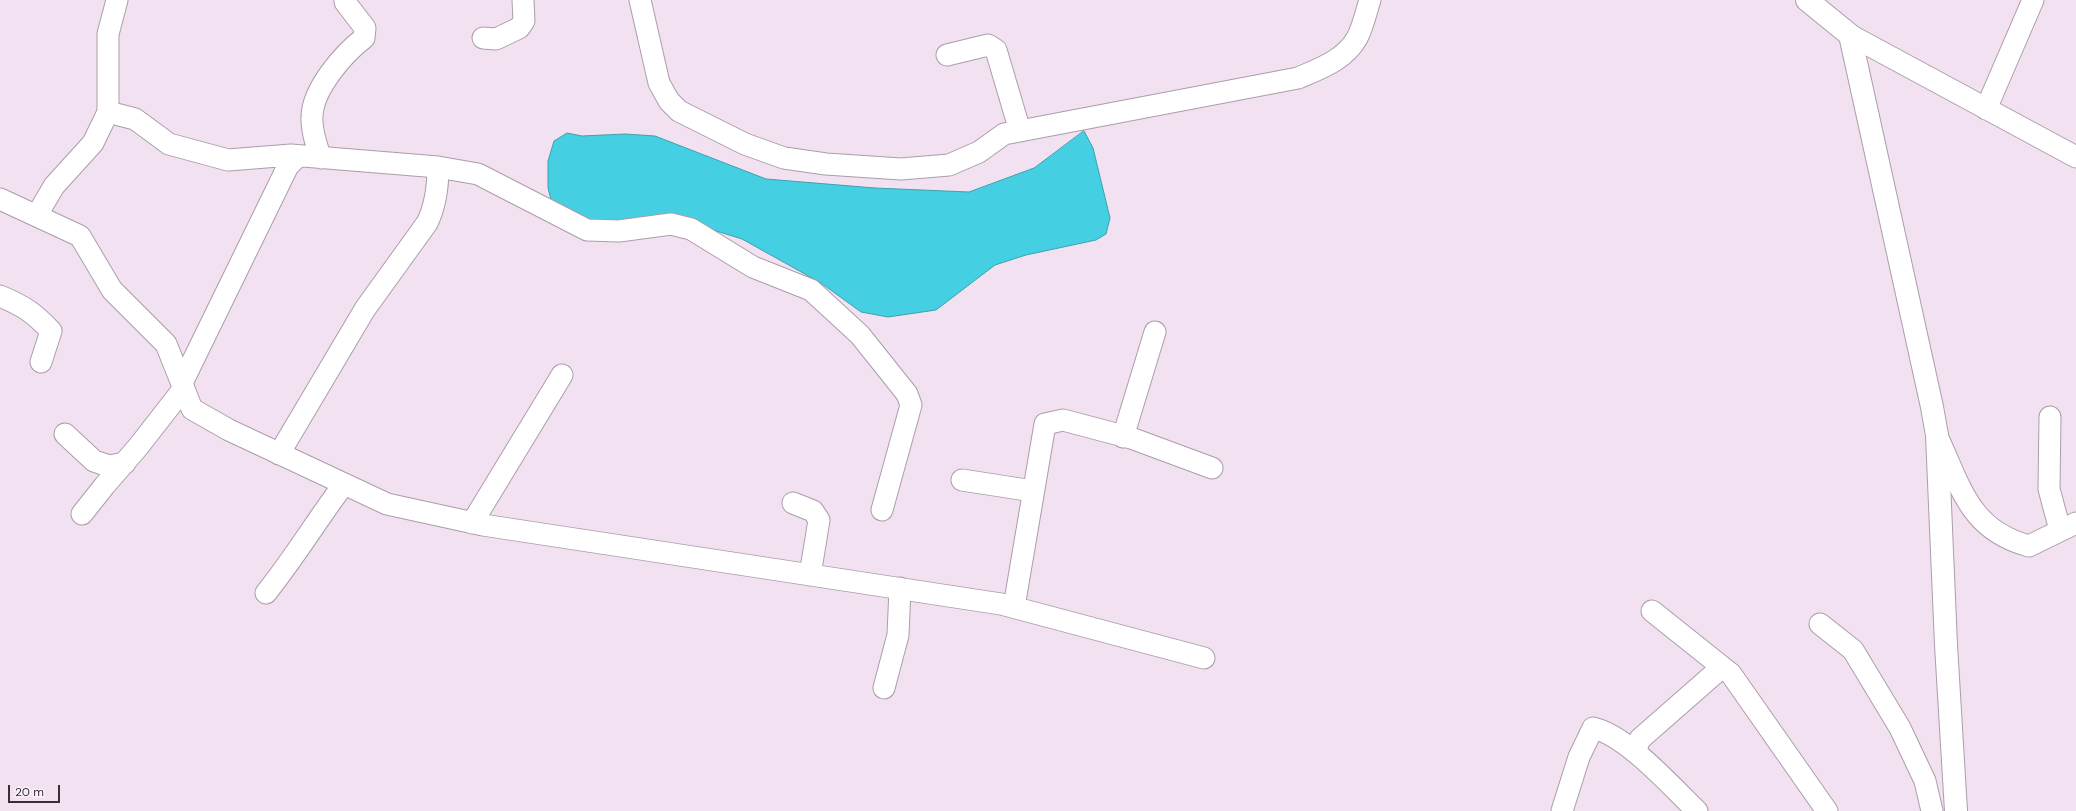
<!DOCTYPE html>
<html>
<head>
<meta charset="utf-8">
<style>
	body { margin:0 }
	#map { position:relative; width:2076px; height:811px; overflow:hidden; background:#f2e2f1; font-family:"DM Sans",sans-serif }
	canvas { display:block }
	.scale { position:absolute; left:8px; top:785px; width:52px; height:18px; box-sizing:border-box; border:2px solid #353035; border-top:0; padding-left:5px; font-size:12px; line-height:14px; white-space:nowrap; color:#353035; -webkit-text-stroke:3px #fdf1fd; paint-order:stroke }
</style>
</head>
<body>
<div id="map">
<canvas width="2076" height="811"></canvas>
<div class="scale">20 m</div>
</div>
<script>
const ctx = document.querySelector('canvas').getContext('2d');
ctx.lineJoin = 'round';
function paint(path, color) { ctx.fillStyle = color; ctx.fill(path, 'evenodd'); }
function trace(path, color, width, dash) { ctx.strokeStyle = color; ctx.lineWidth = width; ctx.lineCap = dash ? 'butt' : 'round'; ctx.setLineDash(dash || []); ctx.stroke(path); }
const water = new Path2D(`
	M 1084,131 L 1093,148 L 1110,218 L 1106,234 L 1096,240 L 1026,255 L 995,265 L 936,310 L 888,317 L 861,312 L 821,283 L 742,239 L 678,219 L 607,227 L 567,213 L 551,200 L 548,188 L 548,161 L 554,141 L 567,133 L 582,136 L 625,134 L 655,136 L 766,179 L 875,188 L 969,192 L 1034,168 Z`);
const minor = new Path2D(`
	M 640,0 L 659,83 L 669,101 L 679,111 L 745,144 L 784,158 L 826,164 L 901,169 L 949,165 L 979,152 L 1004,134 L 1298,78 C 1319,69 1345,60 1357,38 C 1363,27 1366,12 1370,0
	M 1850,35 L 2076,157
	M 483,38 L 496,39 L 519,28 L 524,21 L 523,0
	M 947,55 L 988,45 L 996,50 L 1020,131
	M 1986,109 L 2033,0
	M 108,112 L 135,119 L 169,144 L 228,160 L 291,155 L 438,167 L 478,174 L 587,230 L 619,231 L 671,224 L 691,229 L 753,267 L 811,290 L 860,335 L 907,394 L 911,405 L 882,510
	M 321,158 C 316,145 311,130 312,116 C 313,89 343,54 364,38 L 365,28 L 345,2 L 345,0
	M 0,199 L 80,236 L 112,290 L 166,344 L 192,409 L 229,430 L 387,504 L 483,525 L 1001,604 L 1204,658
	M 37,215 L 54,186 L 93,143 L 108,112 L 108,34 L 117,0
	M 0,296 C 24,306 34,313 51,331 L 41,362
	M 182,383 L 288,166 L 298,156
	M 2050,417 L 2049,489 L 2060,530
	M 65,434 L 94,461 L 109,466 L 125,463
	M 1937,436 C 1961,487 1969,530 2029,546 L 2076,523
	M 1123,437 L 1155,332
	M 279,454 L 365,309 L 427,223 C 436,205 438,186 438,167
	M 962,480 L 1033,491
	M 793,503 L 813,511 L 819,520 L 810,575
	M 82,514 L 105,485 L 138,447 L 184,388
	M 472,523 L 562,375
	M 266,593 C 294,558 317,520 344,484
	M 1014,607 L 1045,424 L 1063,420 L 1131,438 L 1212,468
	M 1652,611 L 1731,674 L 1827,811
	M 1820,624 L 1853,650 L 1900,728 L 1925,781 L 1932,811
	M 884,688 L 898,635 L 900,588
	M 1635,752 L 1640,739 L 1721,668
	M 1562,811 L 1579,757 L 1593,728 C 1626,735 1672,787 1697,811`);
const major = new Path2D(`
	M 1807,0 L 1850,35 L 1932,407 L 1937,435 L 1946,645 L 1956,811`);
paint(water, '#44cfe2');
trace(water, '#409fae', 1);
trace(minor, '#ab9dab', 23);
trace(major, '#ab9dab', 24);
trace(minor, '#fff', 21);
trace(major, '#fff', 22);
</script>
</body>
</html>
